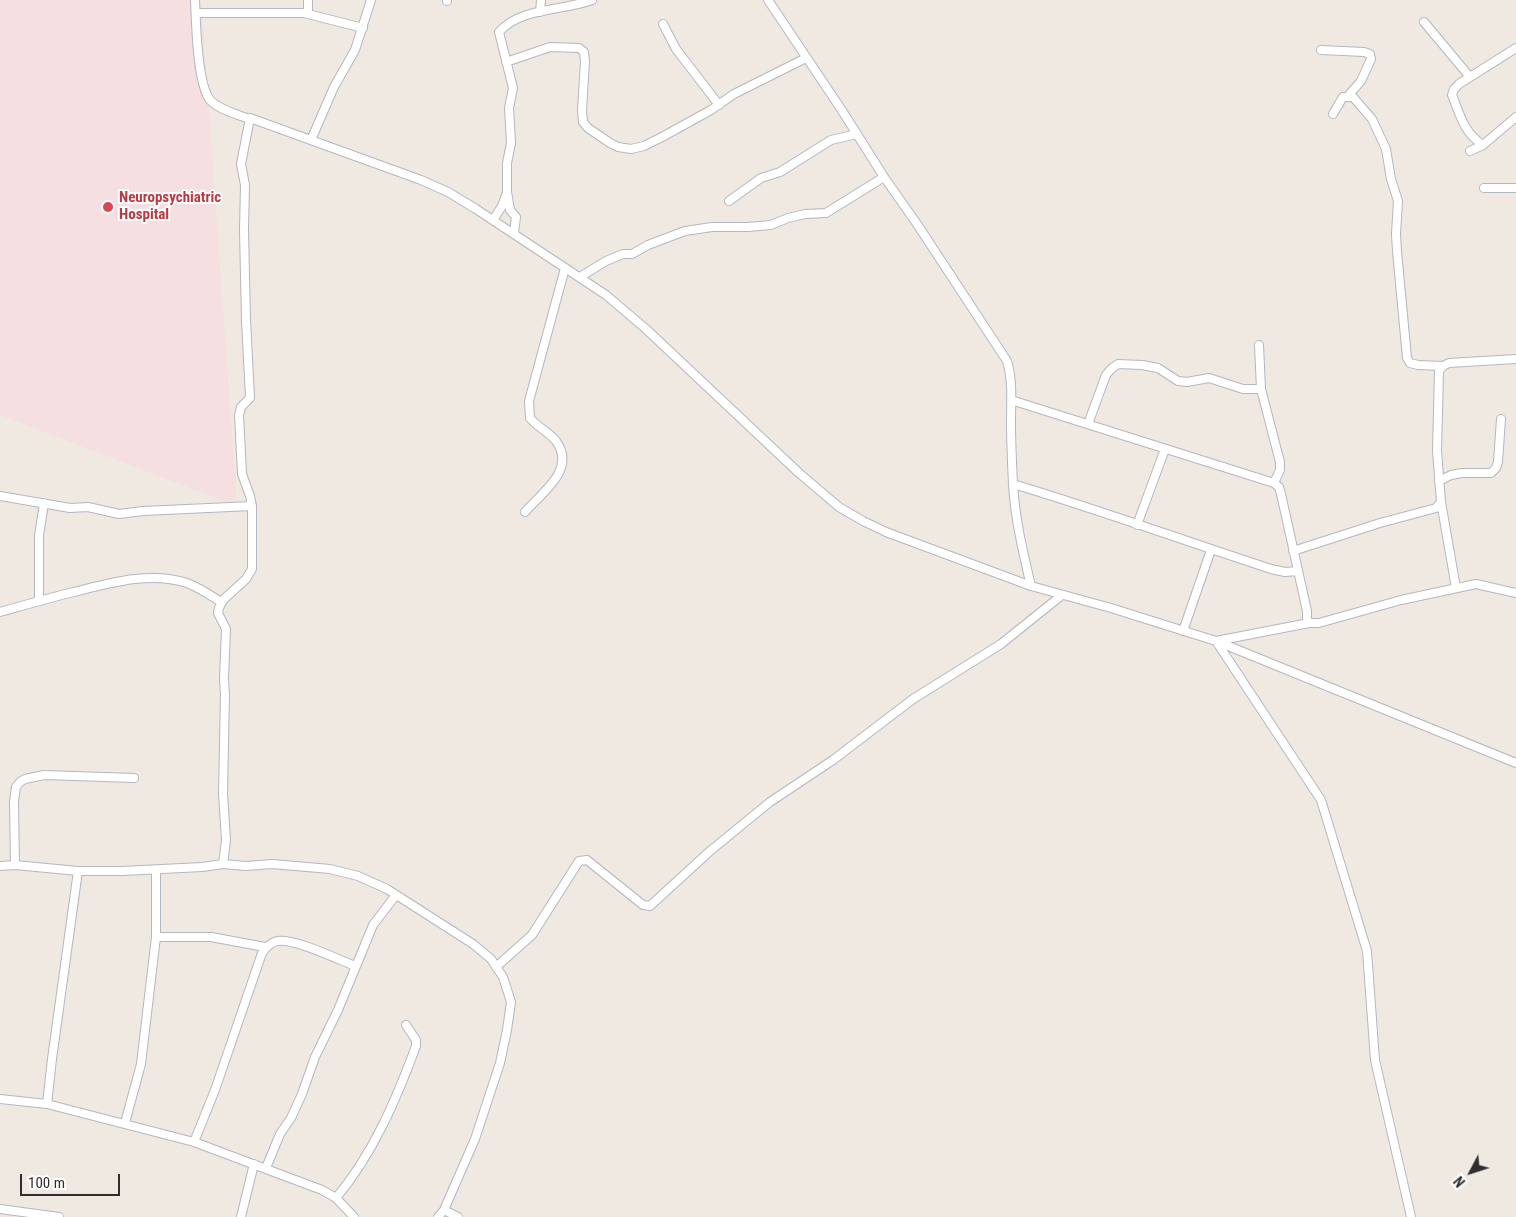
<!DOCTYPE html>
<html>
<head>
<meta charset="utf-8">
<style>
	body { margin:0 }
	#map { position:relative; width:1516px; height:1217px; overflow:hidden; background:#efe9e1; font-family:"Roboto Condensed",sans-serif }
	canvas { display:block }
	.north { position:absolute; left:1446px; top:1147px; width:50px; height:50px; -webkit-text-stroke:4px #fff; paint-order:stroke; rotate:230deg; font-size:14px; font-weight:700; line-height:20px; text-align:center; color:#2e2e2e }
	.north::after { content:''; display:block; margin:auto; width:18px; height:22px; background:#2e2e2e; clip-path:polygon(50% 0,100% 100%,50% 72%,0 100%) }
	.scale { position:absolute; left:20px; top:1174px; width:100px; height:22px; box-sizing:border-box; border:2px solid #2e2e2e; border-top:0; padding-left:6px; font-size:15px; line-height:18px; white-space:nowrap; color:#2e2e2e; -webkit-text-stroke:4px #fff; paint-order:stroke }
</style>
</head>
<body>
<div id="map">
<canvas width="1516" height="1217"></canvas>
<div class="north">N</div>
<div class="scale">100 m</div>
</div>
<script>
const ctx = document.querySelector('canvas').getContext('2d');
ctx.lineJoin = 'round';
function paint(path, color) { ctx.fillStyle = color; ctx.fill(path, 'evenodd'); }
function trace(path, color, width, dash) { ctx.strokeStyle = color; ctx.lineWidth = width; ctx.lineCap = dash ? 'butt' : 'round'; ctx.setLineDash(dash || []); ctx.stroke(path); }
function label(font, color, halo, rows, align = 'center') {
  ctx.font = font + ' "Roboto Condensed",sans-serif'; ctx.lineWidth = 4; ctx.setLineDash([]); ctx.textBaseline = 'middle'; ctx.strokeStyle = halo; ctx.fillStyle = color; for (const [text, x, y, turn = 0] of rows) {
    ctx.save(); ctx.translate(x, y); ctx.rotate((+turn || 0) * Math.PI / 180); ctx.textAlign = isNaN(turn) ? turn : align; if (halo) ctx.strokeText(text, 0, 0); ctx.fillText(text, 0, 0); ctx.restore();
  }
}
const medical = new Path2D(`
	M 0,0 L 201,0 L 237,506 L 0,415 Z`);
const minor = new Path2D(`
	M 195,0 C 196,22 197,83 210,100 C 219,110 237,114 249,119 L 250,118 L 421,180 L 448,192 L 476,209 L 606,295 L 646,329 L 799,473 L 839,507 L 863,521 L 886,532 L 1031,586 L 1111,608 L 1216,641 L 1516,763
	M 768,0 L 841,109 L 884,177 L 917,224 L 1007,361 C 1013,381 1011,402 1011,422 C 1011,443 1012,463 1013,484 C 1015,519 1023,552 1031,586
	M 447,1 L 447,0
	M 540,12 L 541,0
	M 196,13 L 304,13 L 363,28
	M 308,13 L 308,0
	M 1424,22 L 1470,77
	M 663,24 L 676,49 L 719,105
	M 1321,50 L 1364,52 L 1370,54 L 1371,59 L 1361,81 L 1348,96
	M 506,62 L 550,47 L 579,48 L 584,52 L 585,61 L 582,110 L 583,122 L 588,128 L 610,143 L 618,147 L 631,149 L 644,146 L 662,137 L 711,110 L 734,94 L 806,58
	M 1333,114 L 1343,97 L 1353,97 L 1372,119 L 1386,149 L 1391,179 L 1398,201 L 1396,234 L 1397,251 L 1407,358 L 1410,363 L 1418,365 L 1443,366
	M 311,140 L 334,87 L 355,50 L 371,0
	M 1483,145 C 1464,133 1460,115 1452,95 L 1454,89 L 1459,84 L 1516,48
	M 1470,151 L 1483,145 L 1516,117
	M 1484,188 L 1516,188
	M 729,201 L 761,178 L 780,172 L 831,140 L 857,134
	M 493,220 L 502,206 L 506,195
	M 514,233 L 516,217 L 510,210 L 507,192 L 507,163 L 511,143 L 509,108 L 513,88 L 499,32 C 521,7 563,11 592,0
	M 580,277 L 606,261 L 623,254 L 632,254 L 648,245 L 685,231 L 712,227 L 748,227 L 771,225 L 788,218 L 805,214 L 826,213 L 884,177
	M 1259,345 L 1261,389 L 1280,462 L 1280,470 L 1274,483
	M 1011,400 L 1274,483 L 1279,487 L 1281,494 L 1307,611 L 1307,619 L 1309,623 L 1319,623 L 1401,600 L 1476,584 L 1516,593
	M 1088,424 L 1106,375 L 1111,369 L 1118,364 L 1142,365 L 1158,368 L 1178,381 L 1187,382 L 1209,378 L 1243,389 L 1261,389
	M 1439,481 L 1451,475 L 1462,473 L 1491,473 L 1496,468 L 1498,462 L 1501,419
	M 1013,484 C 1100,510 1185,541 1271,569 L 1285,572 L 1298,571
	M 0,496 L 70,508 L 88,507 L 119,514 L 143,511 L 252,506
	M 1441,502 L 1456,588
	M 525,512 C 541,493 577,470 556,441 C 549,432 537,427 530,418 L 529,401 L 565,268
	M 1137,525 L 1165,449
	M 1293,551 L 1380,523 L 1436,508 L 1441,502 L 1437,451 L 1439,371 L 1443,366 L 1449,363 L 1516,359
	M 39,601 L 39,536 L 44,503
	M 0,612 C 25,605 49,598 74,592 C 110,583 150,571 187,583 C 200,588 210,595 221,602
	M 1309,623 L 1216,641 L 1321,800 L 1367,951 L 1375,1060 L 1411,1217
	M 1183,631 L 1211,550
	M 223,864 L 226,840 L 223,794 L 225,694 L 224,679 L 226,629 L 218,613 L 219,608 L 223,600 L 246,579 L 252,569 L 252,506 L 250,496 L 242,474 L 239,415 L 241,407 L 250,398 L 246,320 L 244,230 L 245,185 L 241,164 L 250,118
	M 15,865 L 14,801 L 16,787 L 20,782 L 25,779 L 44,775 L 134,778
	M 0,866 L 15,865 L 78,871 L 122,871 L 202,867 L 223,864 L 246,866 L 272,864 L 330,869 L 358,876 L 387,889 L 473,944 L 491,959 L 503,977 L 511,1002 L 507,1030 L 500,1063 L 475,1139 L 444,1210 L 438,1217
	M 156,937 L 211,937 L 265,947
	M 496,967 L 532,935 L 579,861 L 587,860 L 643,905 L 650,906 L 710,851 L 770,802 L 833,760 L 913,699 L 1001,644 L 1062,595
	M 0,1099 L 47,1104 L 194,1142 L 322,1190 L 336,1198 L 354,1217
	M 47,1104 L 52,1059 L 78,871
	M 125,1123 L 141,1064 L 156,937 L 156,871
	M 194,1142 L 215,1090 L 262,953 C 266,947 270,943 277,941 C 294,938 337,959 355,966
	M 266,1168 L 280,1134 L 291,1118 L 302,1094 L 315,1057 L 338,1010 L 373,925 L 396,895
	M 336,1198 C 373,1154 396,1100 416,1046 L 416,1040 L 406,1025
	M 0,1209 L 59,1217
	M 444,1210 L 458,1217
	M 241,1217 L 254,1164`);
const markers = [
	[108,207,6,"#e0444e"]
];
const healthNames = [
	["Neuropsychiatric",119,198],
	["Hospital",119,215]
];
paint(medical, '#f5dfe0');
trace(minor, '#b4b7c1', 10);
trace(minor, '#fff', 8);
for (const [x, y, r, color] of markers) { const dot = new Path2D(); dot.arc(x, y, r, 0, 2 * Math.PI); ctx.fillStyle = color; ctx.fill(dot); trace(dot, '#fff', 2); }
label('bold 15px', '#be3a42', '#fff', healthNames, 'left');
</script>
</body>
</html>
